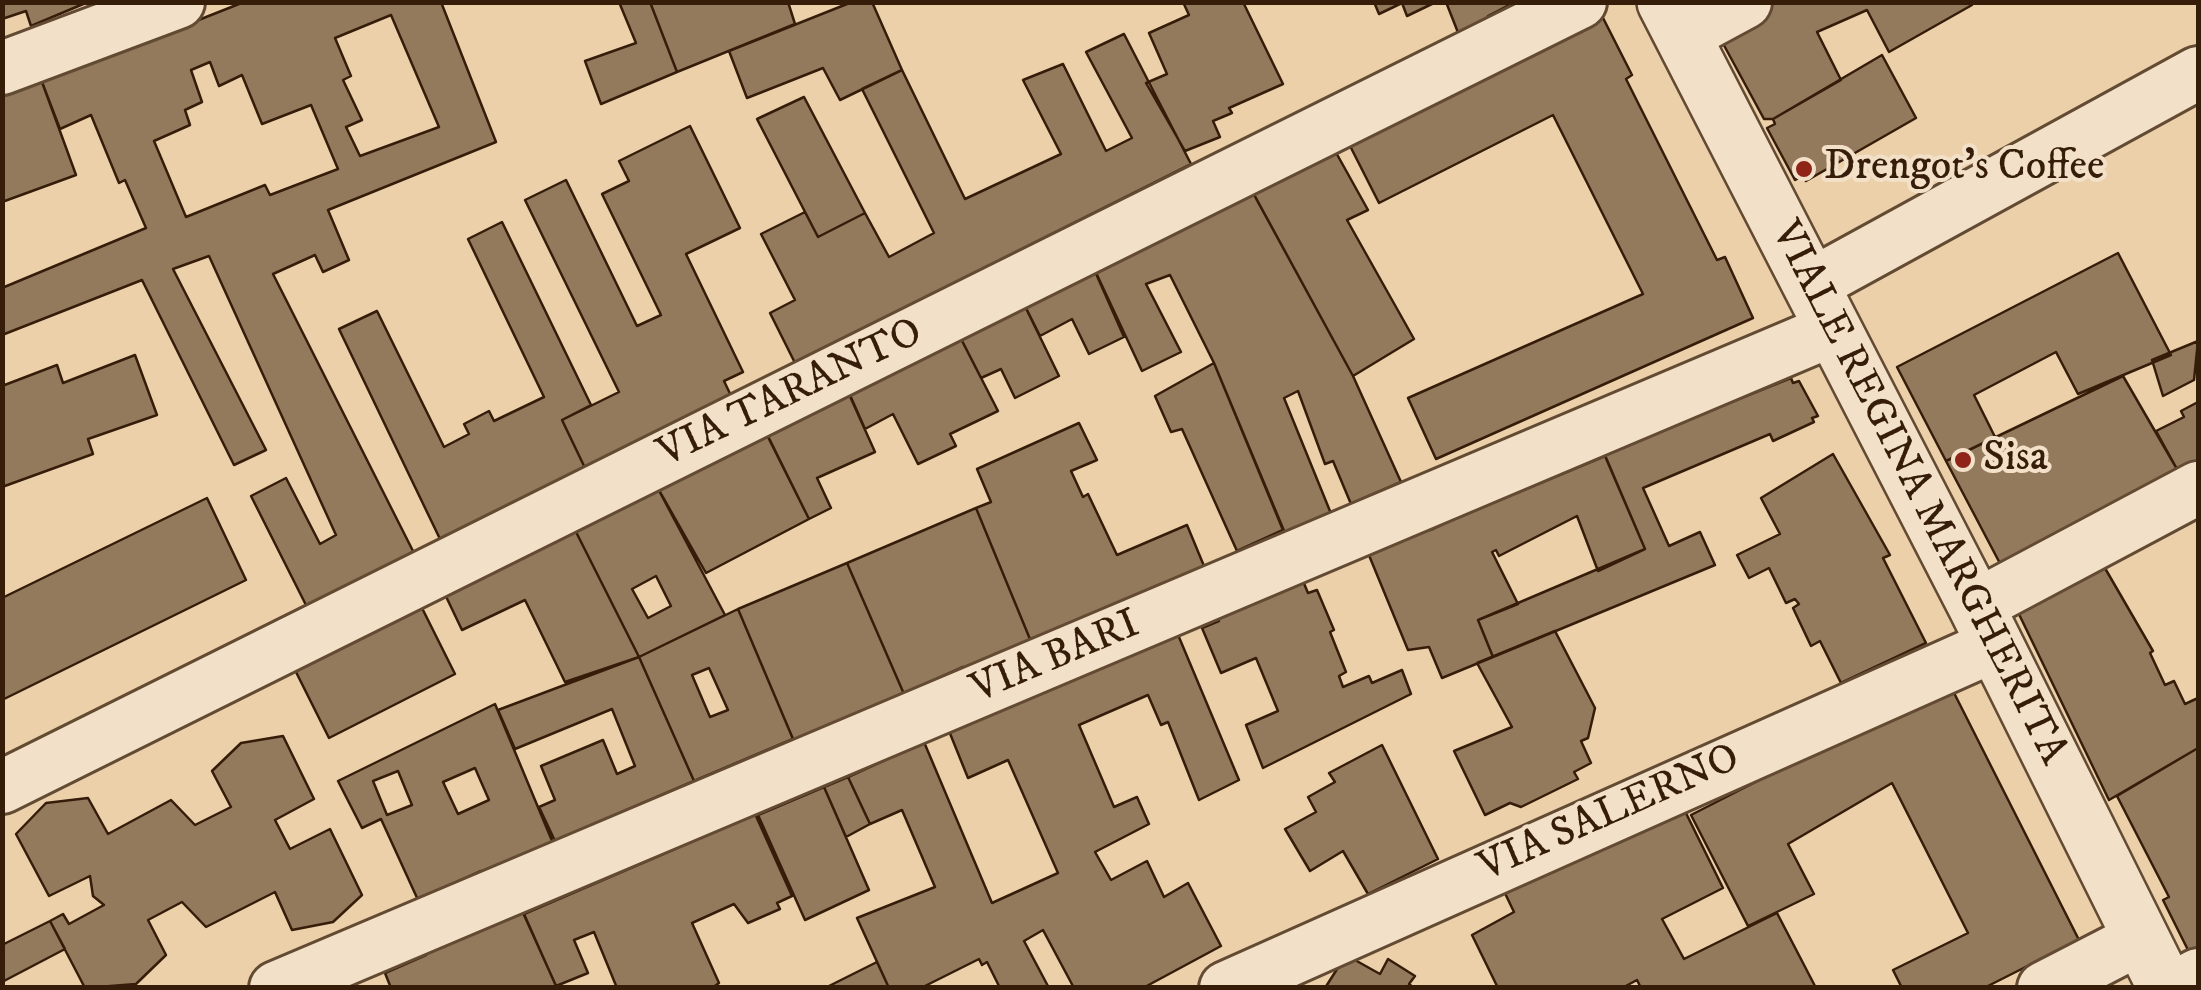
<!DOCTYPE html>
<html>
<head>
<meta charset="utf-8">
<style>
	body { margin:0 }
	#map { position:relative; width:2201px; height:990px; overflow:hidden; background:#ebd0aa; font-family:"IM FELL DW Pica",serif }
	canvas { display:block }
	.frame { position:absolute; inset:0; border:5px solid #361d0a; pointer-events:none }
</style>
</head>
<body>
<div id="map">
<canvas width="2201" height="990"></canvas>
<div class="frame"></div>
</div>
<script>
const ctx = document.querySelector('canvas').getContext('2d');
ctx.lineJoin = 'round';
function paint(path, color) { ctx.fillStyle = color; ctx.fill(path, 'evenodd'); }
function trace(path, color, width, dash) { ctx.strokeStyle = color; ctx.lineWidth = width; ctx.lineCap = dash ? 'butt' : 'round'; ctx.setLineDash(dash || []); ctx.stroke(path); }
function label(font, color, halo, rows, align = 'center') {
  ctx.font = font + ' "IM FELL DW Pica",serif'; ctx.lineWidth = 8; ctx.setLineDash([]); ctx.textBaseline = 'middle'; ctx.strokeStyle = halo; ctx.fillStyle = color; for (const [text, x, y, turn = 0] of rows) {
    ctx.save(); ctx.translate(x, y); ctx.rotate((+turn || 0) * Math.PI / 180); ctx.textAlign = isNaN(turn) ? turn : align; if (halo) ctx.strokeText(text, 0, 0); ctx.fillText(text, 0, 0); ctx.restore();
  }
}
const building = new Path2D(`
	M 2,2 L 88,2 L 31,26 L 26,11 L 2,19 Z
	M 244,2 L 441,2 L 496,142 L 328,210 L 349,260 L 323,272 L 315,255 L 273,274 L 414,553 L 378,570 L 382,578 L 310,613 L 251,496 L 286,478 L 320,544 L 336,535 L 209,256 L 173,269 L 266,450 L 234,465 L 142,280 L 2,335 L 2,288 L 146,228 L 125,180 L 119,183 L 91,115 L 60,129 L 42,82 ZM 391,15 L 439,127 L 360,156 L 346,127 L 362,120 L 343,80 L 351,76 L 335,38 ZM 210,62 L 219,86 L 242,75 L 262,124 L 311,105 L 338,169 L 270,195 L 265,185 L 186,217 L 154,141 L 190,125 L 185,110 L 202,102 L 191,70 Z
	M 619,2 L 650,2 L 677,72 L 601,104 L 585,61 L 636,43 Z
	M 650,2 L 788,2 L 795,24 L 677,72 Z
	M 852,2 L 872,2 L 902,70 L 840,100 L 823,68 L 747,98 L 729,51 Z
	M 1183,2 L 1243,2 L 1283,84 L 1229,108 L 1232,113 L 1213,121 L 1220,137 L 1185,151 L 1146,83 L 1167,74 L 1149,33 L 1189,15 Z
	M 1374,2 L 1436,2 L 1407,16 L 1402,3 L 1379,14 Z
	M 1446,2 L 1515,2 L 1488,16 L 1491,21 L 1459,35 Z
	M 1763,2 L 1971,2 L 1972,5 L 1889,52 L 1867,10 L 1817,32 L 1841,80 L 1773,119 L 1764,119 L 1720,38 Z
	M 1599,10 L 1632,75 L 1626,79 L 1717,260 L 1725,257 L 1753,318 L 1436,459 L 1408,398 L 1643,294 L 1553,115 L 1379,203 L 1346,138 Z
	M 1124,34 L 1191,164 L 795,363 L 770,313 L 795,300 L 761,234 L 805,212 L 818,237 L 865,213 L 889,257 L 934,233 L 862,89 L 902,70 L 965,199 L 1061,154 L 1023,80 L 1063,64 L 1106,151 L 1132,138 L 1086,52 Z
	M 1882,55 L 1916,118 L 1806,181 L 1803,176 L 1795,180 L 1767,128 L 1775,124 L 1773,119 Z
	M 35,79 L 42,82 L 76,175 L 2,202 L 2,92 Z
	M 804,97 L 865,213 L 818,237 L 757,119 Z
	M 690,126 L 740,228 L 686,254 L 743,372 L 724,381 L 734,402 L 585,468 L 562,420 L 619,392 L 525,200 L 566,180 L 637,326 L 661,315 L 602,194 L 629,181 L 619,161 Z
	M 1329,140 L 1368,210 L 1347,220 L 1414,339 L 1353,376 L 1247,182 Z
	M 1244,176 L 1353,376 L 1401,482 L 1351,504 L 1333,461 L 1325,464 L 1298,391 L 1284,398 L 1332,516 L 1287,538 L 1214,363 L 1170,275 L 1146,284 L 1181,352 L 1142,371 L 1090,260 Z
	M 502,222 L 591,405 L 562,420 L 585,468 L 440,539 L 339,329 L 377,311 L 444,447 L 469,434 L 464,424 L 489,411 L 494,421 L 544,397 L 468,239 Z
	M 2118,253 L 2171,355 L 2078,394 L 2056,352 L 1974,395 L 1995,437 L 1946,461 L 1897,367 Z
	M 1090,260 L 1124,337 L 1089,354 L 1072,319 L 1040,336 L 1020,296 Z
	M 1020,296 L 1059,376 L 1015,398 L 1001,369 L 981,378 L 956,329 Z
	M 956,329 L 998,411 L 950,434 L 956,446 L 918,464 L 893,414 L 865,429 L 846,386 Z
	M 2198,341 L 2194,380 L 2163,396 L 2152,360 Z
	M 135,355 L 157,415 L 88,439 L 93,454 L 2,487 L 2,386 L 57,365 L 63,383 Z
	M 1214,363 L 1283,530 L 1237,551 L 1182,429 L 1171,432 L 1155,396 Z
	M 2123,376 L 2181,476 L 2004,571 L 1946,461 Z
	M 1791,378 L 1793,383 L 1799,381 L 1818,416 L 1812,418 L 1814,422 L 1773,441 L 1770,434 L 1643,488 L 1669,546 L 1700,532 L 1715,565 L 1493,657 L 1478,620 L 1645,549 L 1604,453 Z
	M 844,383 L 875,452 L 817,478 L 831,508 L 809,519 L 760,420 Z
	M 2198,402 L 2198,472 L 2183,480 L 2156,431 L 2184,417 L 2181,411 Z
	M 1079,423 L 1097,460 L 1071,471 L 1083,497 L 1088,494 L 1117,555 L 1187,525 L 1204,566 L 1032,644 L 976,508 L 991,502 L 977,469 Z
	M 762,425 L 809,519 L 706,573 L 655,483 Z
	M 1833,454 L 1890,555 L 1883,558 L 1926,643 L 1841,683 L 1820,641 L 1811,646 L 1793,608 L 1799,604 L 1795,599 L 1786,603 L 1769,568 L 1749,578 L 1737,555 L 1780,534 L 1761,498 Z
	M 1605,456 L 1645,549 L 1598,571 L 1577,516 L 1499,556 L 1496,550 L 1492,552 L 1518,604 L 1478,620 L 1493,657 L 1442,678 L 1429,647 L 1408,650 L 1366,548 L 1433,529 L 1503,494 L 1504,498 Z
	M 655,483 L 725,615 L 639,657 L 568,516 ZM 656,576 L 671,606 L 648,618 L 632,589 Z
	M 207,498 L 246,580 L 2,700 L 2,598 Z
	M 976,508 L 1032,644 L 965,671 L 963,667 L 904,694 L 847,563 Z
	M 570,520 L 639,657 L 565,682 L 525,600 L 462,630 L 441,586 Z
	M 847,563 L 904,694 L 796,746 L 738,609 Z
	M 2102,563 L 2153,651 L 2150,653 L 2165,685 L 2174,681 L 2185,704 L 2198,698 L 2198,748 L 2109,800 L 2015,606 Z
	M 1303,581 L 1308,593 L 1317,590 L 1334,630 L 1330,632 L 1346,672 L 1339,676 L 1343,687 L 1369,676 L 1372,683 L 1402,670 L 1411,694 L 1263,768 L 1246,725 L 1278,711 L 1256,658 L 1221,673 L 1202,628 L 1219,621 L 1216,615 Z
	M 417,598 L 455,674 L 329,738 L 291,662 Z
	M 738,609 L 793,739 L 694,781 L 639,657 ZM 709,668 L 728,710 L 710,717 L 692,675 Z
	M 1176,630 L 1239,780 L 1199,800 L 1168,722 L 1161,725 L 1148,695 L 1079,725 L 1114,807 L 1137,797 L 1149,824 L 1095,852 L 1111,880 L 1147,861 L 1164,897 L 1188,883 L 1221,946 L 1143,988 L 1074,988 L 1043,930 L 1024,941 L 1049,988 L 1000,988 L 987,962 L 982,965 L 979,959 L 921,988 L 889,988 L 857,918 L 935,887 L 902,810 L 870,824 L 848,777 L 924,742 L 992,903 L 1058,873 L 1008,760 L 968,778 L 947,726 Z
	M 1555,631 L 1595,708 L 1588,738 L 1581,741 L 1591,763 L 1574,772 L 1578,779 L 1521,807 L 1510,803 L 1485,815 L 1454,751 L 1512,727 L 1477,663 Z
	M 639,657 L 694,781 L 555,841 L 539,807 L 555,800 L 541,766 L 603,740 L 617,774 L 635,766 L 612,709 L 515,749 L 498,710 Z
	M 1949,683 L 2079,940 L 1984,988 L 1902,988 L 1893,970 L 1968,933 L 1892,783 L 1788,844 L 1814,894 L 1748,926 L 1691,815 Z
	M 495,704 L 555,848 L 484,878 L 481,871 L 418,900 L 381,819 L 362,828 L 338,781 ZM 475,768 L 489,800 L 458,814 L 443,782 ZM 398,771 L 412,805 L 387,815 L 373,781 Z
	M 283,736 L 314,799 L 275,820 L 290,849 L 330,829 L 362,895 L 333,922 L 292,930 L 275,892 L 206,927 L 182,902 L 148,920 L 166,955 L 136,984 L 85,988 L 50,921 L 63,914 L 69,924 L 104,905 L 93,896 L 90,876 L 49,896 L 16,834 L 46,803 L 88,798 L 108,834 L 171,800 L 195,825 L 231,807 L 212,771 L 241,743 Z
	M 1382,745 L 1438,859 L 1368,894 L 1343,851 L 1310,871 L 1285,829 L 1316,812 L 1308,797 L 1335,782 L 1329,773 Z
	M 2198,748 L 2198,962 L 2195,964 L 2163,900 L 2169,897 L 2117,796 Z
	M 848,777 L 870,824 L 846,837 L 824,787 Z
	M 824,787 L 869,890 L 805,920 L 758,815 Z
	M 1678,797 L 1723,888 L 1662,919 L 1684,959 L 1777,913 L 1816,988 L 1641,988 L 1637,980 L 1622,988 L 1498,988 L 1472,935 L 1514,912 L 1501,885 Z
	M 746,807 L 756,816 L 792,896 L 777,903 L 780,909 L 748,923 L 734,904 L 692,923 L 719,983 L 712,988 L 617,988 L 594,932 L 574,940 L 588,973 L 556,986 L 524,914 L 677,848 L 681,835 Z
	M 520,906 L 557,988 L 391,988 L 385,973 L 426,955 L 423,947 Z
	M 50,921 L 65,949 L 2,982 L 2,945 Z
	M 1346,955 L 1380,974 L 1388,959 L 1415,976 L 1409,984 L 1414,988 L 1325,988 Z
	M 877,962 L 889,988 L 825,988 Z`);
const minor = new Path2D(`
	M 1682,36 L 1745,2
	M 2,68 L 178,2
	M 1811,285 L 2198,73
	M 1976,606 L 2198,488
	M 2,787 L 1580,2
	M 276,988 L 1834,329
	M 1226,988 L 1995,645
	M 2044,988 L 2141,938
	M 2174,988 L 2198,975`);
const tertiary = new Path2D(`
	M 1665,2 L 1976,606 L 2166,988`);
const markers = [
	[1804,169,10,"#8f2418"],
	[1963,460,10,"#8f2418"]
];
const poiNames = [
	["Drengot's Coffee",1824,169],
	["Sisa",1983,460]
];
const streetNames = [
	["VIA TARANTO",791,395,-26],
	["VIALE REGINA MARGHERITA",1917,494,63],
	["VIA BARI",1056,659,-23],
	["VIA SALERNO",1610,815,-24]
];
paint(building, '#947a5d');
trace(building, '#361d0a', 2.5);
trace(minor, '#634a32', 58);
trace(tertiary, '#634a32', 60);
trace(minor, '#f2e0c8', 52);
trace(tertiary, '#f2e0c8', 55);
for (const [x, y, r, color] of markers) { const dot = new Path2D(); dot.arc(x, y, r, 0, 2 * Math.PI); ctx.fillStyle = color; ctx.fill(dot); trace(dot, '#f2e0c8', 4); }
label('42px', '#361d0a', '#f2e0c8', poiNames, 'left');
label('42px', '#361d0a', '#f2e0c8', streetNames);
</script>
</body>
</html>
